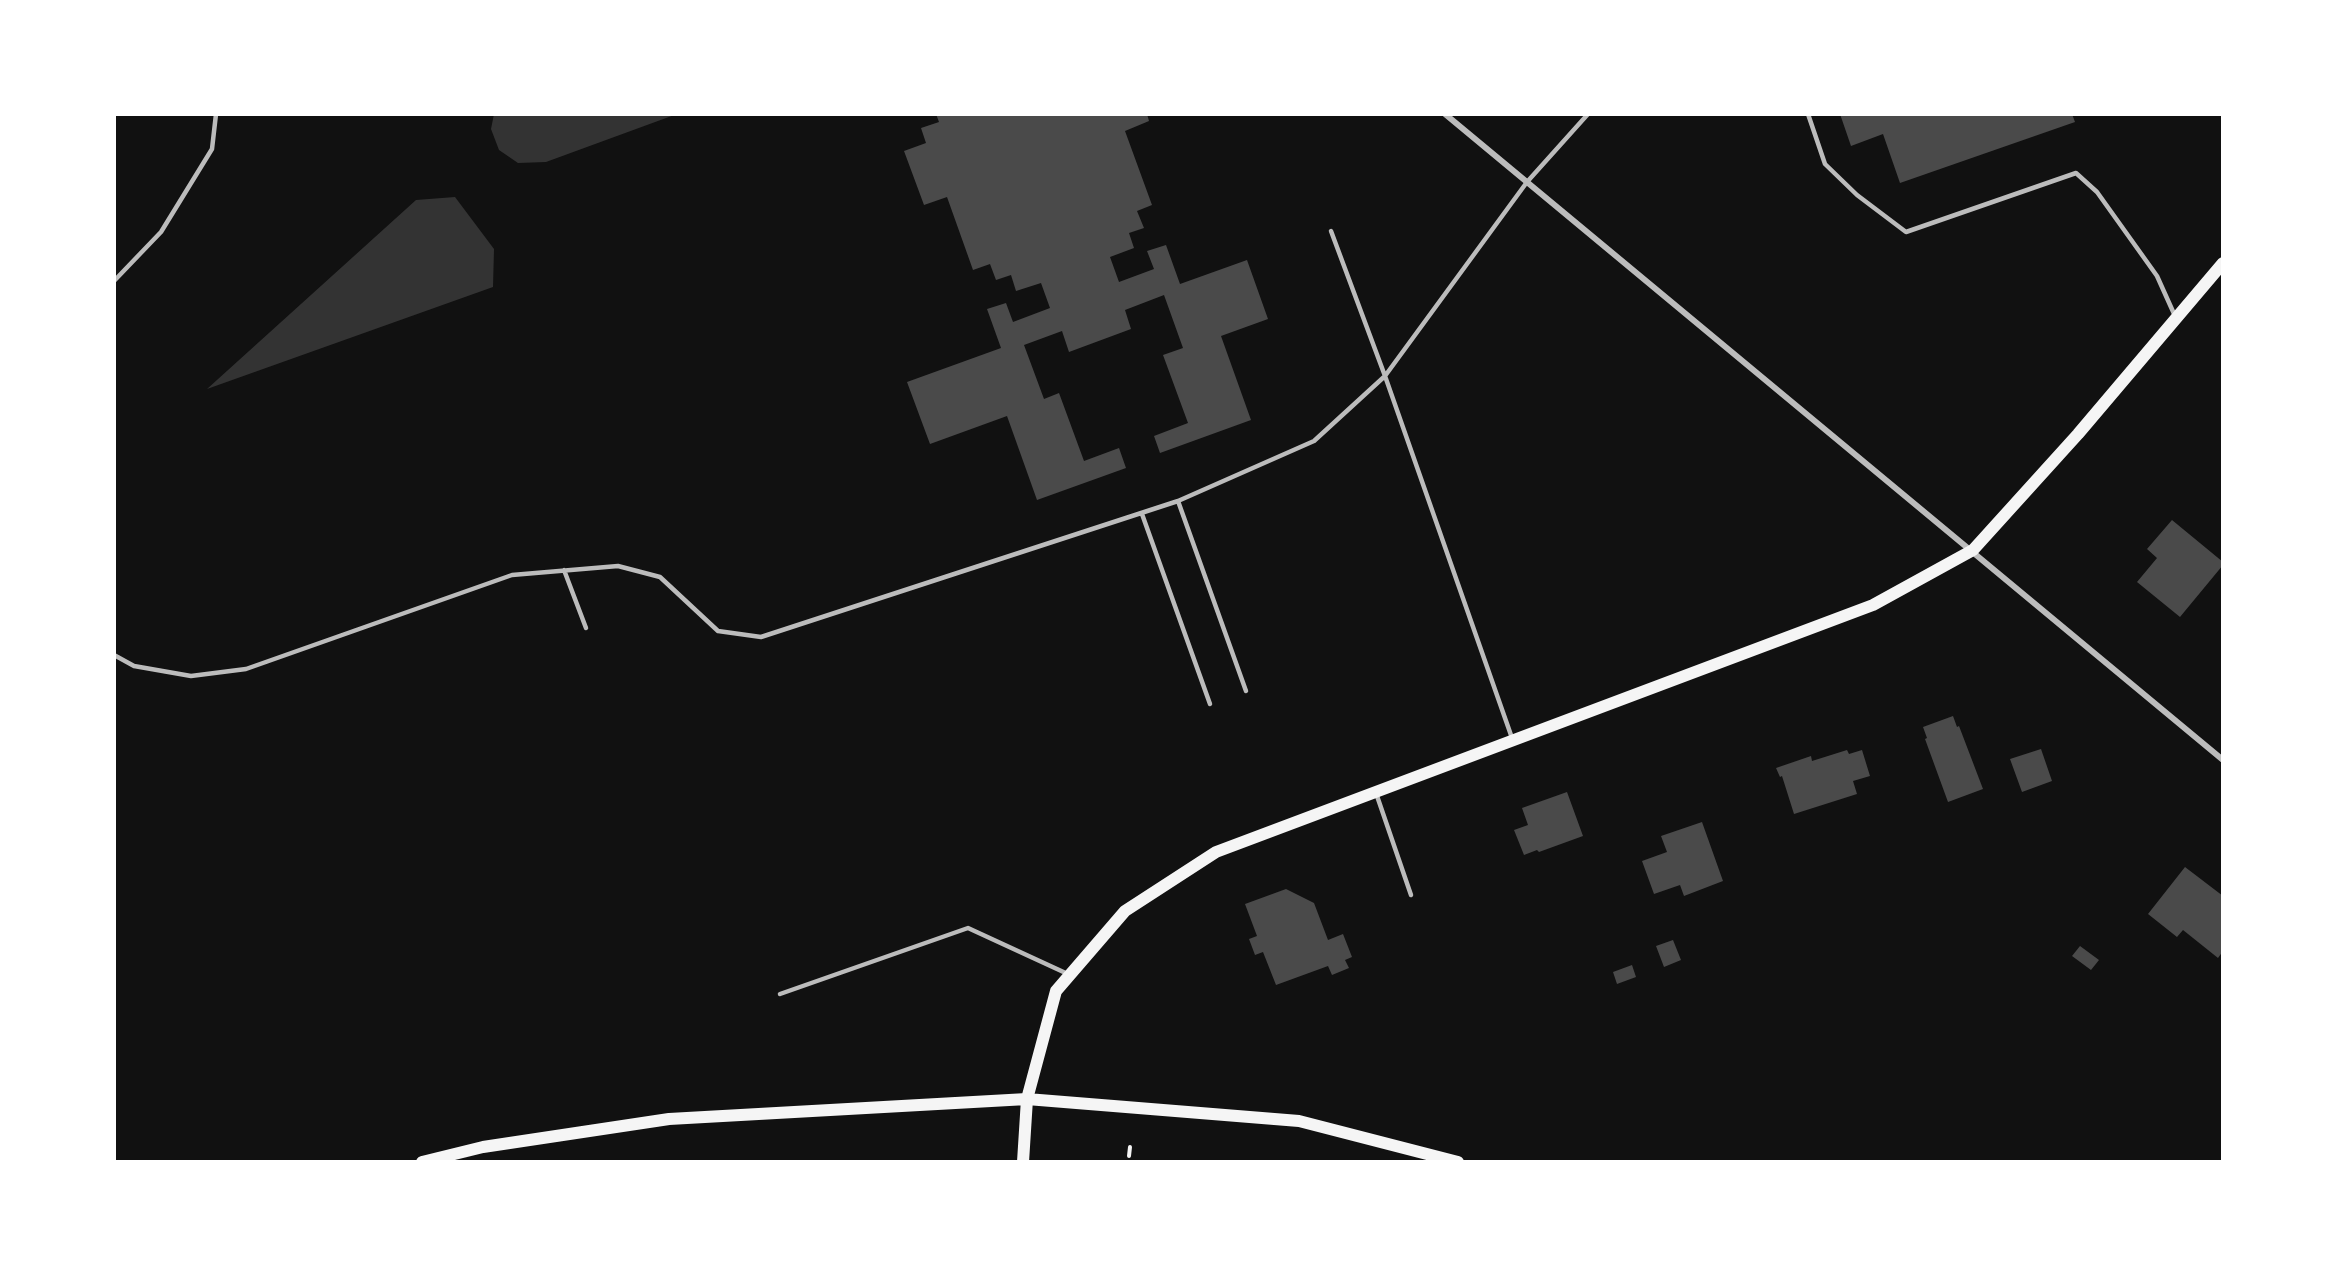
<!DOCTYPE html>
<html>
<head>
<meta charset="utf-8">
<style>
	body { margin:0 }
	#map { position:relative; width:2337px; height:1276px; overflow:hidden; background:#111; font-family:"Asap Condensed",sans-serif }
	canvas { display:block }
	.frame { position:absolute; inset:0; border:116px solid #fff; pointer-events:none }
</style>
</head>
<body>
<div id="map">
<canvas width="2337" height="1276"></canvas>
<div class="frame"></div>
</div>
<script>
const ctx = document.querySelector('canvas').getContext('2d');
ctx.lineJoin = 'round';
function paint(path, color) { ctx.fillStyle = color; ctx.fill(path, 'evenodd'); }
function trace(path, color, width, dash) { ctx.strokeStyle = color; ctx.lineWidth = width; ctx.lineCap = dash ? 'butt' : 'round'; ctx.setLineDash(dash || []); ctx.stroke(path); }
const water = new Path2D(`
	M 494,114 L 677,114 L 546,162 L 518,163 L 499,150 L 491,129 Z
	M 455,197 L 494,249 L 493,287 L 207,389 L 416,200 Z`);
const building = new Path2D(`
	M 936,114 L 1147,114 L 1149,121 L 1125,131 L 1152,205 L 1137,211 L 1144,228 L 1129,233 L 1134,248 L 1110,257 L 1119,282 L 1154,269 L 1147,251 L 1166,245 L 1180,284 L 1247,260 L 1268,319 L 1221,336 L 1251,420 L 1160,453 L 1154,436 L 1188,423 L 1163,355 L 1183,348 L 1164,295 L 1125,310 L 1131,329 L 1069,352 L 1062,331 L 1024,345 L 1044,399 L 1059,393 L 1084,461 L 1119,448 L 1126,468 L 1037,500 L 1007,416 L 930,444 L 907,382 L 1001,348 L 987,309 L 1006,303 L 1013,322 L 1050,308 L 1041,283 L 1016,291 L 1011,275 L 996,280 L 990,264 L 973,270 L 947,197 L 924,205 L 904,151 L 926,143 L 921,128 L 939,122 Z
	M 1840,114 L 2072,114 L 2075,122 L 1900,183 L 1883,134 L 1851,146 Z
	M 2172,520 L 2223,562 L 2223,565 L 2180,617 L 2137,582 L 2157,558 L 2147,549 Z
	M 1953,716 L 1957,727 L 1959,726 L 1983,789 L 1948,802 L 1925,739 L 1927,738 L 1923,727 Z
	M 2041,749 L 2052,781 L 2022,792 L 2010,759 Z
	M 1847,750 L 1849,754 L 1862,750 L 1870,776 L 1853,781 L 1857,794 L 1794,814 L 1782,776 L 1780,777 L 1776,768 L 1811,756 L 1812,761 Z
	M 1567,792 L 1583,836 L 1539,852 L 1537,850 L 1524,855 L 1514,830 L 1528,825 L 1522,808 Z
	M 1702,822 L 1723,881 L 1684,896 L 1680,885 L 1654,894 L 1642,861 L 1667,852 L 1661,836 Z
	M 2185,867 L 2223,896 L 2223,951 L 2218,958 L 2183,930 L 2177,937 L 2148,914 Z
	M 1286,889 L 1314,903 L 1328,940 L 1343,934 L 1352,957 L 1345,960 L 1349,968 L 1332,975 L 1328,966 L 1276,985 L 1263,952 L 1255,955 L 1249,939 L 1257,936 L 1245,904 Z
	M 1673,940 L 1681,960 L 1664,967 L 1656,946 Z
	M 2080,946 L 2099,960 L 2091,970 L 2072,956 Z
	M 1632,965 L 1636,977 L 1617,984 L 1613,972 Z`);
const path = new Path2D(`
	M 1129,1156 L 1130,1147`);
const service = new Path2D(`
	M 1808,114 L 1825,164 L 1857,195 L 1906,232 L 2076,173 L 2097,192 L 2157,276 L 2175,316
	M 1331,231 L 1385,376 L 1512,738
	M 114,281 L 161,232 L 212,149 L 216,114
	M 1178,501 L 1246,691
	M 1142,514 L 1210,704
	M 564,570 L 586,628
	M 114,655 L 134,666 L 191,676 L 246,669 L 512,575 L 618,566 L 660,577 L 718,631 L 761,637 L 1178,501 L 1314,441 L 1385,376 L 1527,182 L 1588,114
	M 1376,793 L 1411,895
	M 780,994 L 968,928 L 1070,975`);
const minor = new Path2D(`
	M 1445,114 L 2223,760`);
const secondary = new Path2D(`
	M 422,1162 L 483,1147 L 669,1119 L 1027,1099 L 1299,1121 L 1458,1162
	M 1023,1162 L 1027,1099 L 1056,991 L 1125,911 L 1216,852 L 1873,605 L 1973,550 L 2078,434 L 2223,263`);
paint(water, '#333');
paint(building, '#4a4a4a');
trace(path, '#f5f5f5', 4);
trace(service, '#bcbcbc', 4.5);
trace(minor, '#bcbcbc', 6);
trace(secondary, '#f5f5f5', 12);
</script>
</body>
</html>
